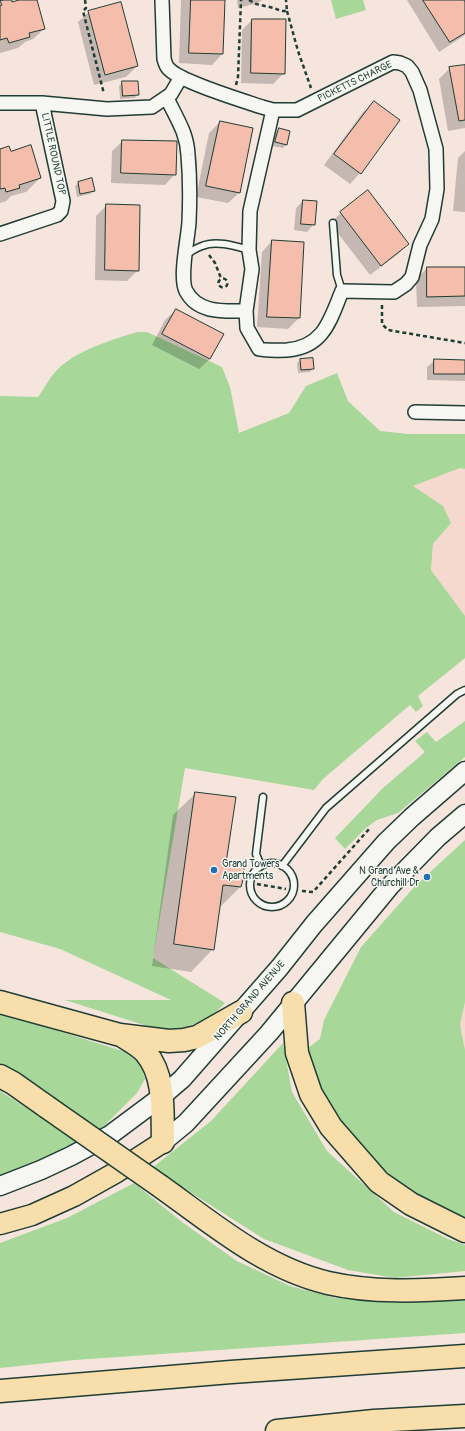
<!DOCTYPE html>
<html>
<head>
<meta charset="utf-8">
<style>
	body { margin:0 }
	canvas { display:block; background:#f6e5dd }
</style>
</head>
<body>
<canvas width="465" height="1431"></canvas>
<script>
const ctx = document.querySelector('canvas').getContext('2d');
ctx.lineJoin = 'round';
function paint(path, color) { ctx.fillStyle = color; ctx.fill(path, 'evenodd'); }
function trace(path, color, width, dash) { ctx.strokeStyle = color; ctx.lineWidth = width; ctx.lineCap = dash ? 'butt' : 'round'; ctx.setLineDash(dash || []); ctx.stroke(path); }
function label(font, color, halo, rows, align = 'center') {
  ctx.font = font + ' Pangolin,sans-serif'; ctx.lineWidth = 3; ctx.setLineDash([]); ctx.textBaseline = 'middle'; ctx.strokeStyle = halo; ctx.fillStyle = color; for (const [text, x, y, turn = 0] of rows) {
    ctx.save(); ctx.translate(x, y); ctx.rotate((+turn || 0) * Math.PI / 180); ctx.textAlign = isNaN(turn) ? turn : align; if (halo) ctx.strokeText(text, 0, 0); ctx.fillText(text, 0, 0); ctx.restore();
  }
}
const built = new Path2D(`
	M 460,468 L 465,469 L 465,616 L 431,570 L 433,544 L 412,486 Z
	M 465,1002 L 465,1050 L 460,1025 Z`);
const green = new Path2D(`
	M 331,0 L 363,0 L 366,10 L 336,19 Z
	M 138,332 L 147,332 L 222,367 L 230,387 L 239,433 L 289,413 L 306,386 L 337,373 L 348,401 L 380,431 L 408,434 L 465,434 L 465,469 L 460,468 L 413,486 L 443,506 L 451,523 L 433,544 L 431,570 L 465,616 L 465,658 L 418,696 L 423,706 L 416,712 L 410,705 L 323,779 L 314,790 L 185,768 L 153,958 L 225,1003 L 215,1013 L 203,1021 L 180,1029 L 163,1031 L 65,1000 L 171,1000 L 60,949 L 0,932 L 0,396 L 38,397 C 45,387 51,375 60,367 C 79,350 113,339 138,332 Z
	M 465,721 L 465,757 L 398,813 L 377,820 L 366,828 L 345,849 L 335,838 L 383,788 L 425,752 L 415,741 L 427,732 L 436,742 Z
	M 465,840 L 465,1002 L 460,1025 L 465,1050 L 465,1218 C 398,1190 349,1148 317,1082 C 312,1072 309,1061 305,1050 L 320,1039 L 324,1020 L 361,947 L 416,885 Z
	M 0,1013 L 126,1052 L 141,1065 L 145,1079 L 137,1093 L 100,1130 L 19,1075 L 0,1063 Z
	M 283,1043 L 292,1092 L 327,1151 L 394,1212 L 448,1239 L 465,1245 L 465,1271 L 395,1278 L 348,1270 L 264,1239 L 152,1168 L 211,1121 Z
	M 0,1091 L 80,1142 C 54,1156 28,1168 0,1176 Z
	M 134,1183 L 182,1222 L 237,1261 L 290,1286 L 335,1298 L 408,1302 L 465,1300 L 465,1333 L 75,1360 L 0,1368 L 0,1243 L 67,1218 Z`);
const shadow = new Path2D(`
	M 9,0 L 11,0 L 12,3 L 23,0 L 36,0 L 44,29 L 33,39 L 25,42 L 18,48 L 0,53 L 0,3 Z
	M 181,0 L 224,0 L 222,54 L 212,65 L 179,63 Z
	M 237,0 L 262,0 L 258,3 L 238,8 Z
	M 407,0 L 462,0 L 465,4 L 465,35 L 439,52 Z
	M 89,12 L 137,66 L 126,77 L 94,85 L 78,22 Z
	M 252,20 L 284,73 L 273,84 L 241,83 L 242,30 Z
	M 465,66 L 465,128 L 448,131 L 439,79 L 450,68 Z
	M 123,82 L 138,95 L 134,98 L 120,99 L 119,86 Z
	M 374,102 L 360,173 L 350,184 L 324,165 L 363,112 Z
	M 220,122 L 252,129 L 239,193 L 228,203 L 196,197 L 209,133 Z
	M 279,129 L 286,145 L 283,148 L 272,146 L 276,133 Z
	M 123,141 L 175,174 L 165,185 L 111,183 L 112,151 Z
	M 0,150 L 10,152 L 40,178 L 26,192 L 11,196 L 6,201 L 0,203 Z
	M 465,151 L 465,212 L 453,211 L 458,158 Z
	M 91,180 L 94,191 L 90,194 L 77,197 L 75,186 L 78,183 Z
	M 303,201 L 314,224 L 307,232 L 294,230 L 296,208 Z
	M 107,205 L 138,270 L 127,281 L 95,280 L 96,216 Z
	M 341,213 L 408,244 L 398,254 L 370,275 L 330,223 Z
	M 272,241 L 303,243 L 299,318 L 288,329 L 257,327 L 262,252 Z
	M 427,268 L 465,268 L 465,306 L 417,307 L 416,279 Z
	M 176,310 L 210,359 L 199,369 L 152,345 L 165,320 Z
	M 300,360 L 313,368 L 310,372 L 298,373 L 297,363 Z
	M 435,360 L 465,361 L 465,381 L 427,380 L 427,367 Z
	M 196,793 L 225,864 L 240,887 L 219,908 L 213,949 L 191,972 L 152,966 L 173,815 Z`);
const building = new Path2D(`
	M 5,0 L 12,0 L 12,2 L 19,0 L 37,0 L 45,29 L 29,33 L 30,37 L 9,43 L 7,38 L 0,40 L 0,6 L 2,5 L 0,1 Z
	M 191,0 L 225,0 L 223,54 L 189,53 Z
	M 423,0 L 464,0 L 465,2 L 465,33 L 450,42 Z
	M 121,2 L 138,66 L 105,75 L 88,11 Z
	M 252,19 L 286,19 L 285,74 L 251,73 Z
	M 465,65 L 465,120 L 459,121 L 449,67 Z
	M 122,81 L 138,81 L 139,95 L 123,96 Z
	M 374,101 L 400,120 L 361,174 L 334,154 Z
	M 220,121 L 253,128 L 240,193 L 206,186 Z
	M 279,128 L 290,131 L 287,145 L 275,142 Z
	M 122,140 L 177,141 L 176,175 L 121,173 Z
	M 31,145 L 41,178 L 19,185 L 20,188 L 6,192 L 5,188 L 0,189 L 0,149 L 9,146 L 11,151 Z
	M 92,178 L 95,191 L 80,194 L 78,182 Z
	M 368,190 L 409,244 L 381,266 L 340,212 Z
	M 303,200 L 317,201 L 315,225 L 301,224 Z
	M 106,204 L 140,205 L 139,271 L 105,270 Z
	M 272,240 L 304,242 L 300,318 L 267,317 Z
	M 427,267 L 465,267 L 465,296 L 427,297 Z
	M 176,309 L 224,334 L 210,359 L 162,334 Z
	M 313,358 L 314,369 L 301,370 L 300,359 Z
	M 434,359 L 465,360 L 465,374 L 434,374 Z
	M 195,792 L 236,797 L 226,863 L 244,865 L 244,876 L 241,887 L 223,885 L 214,950 L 174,944 Z`);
const path = new Path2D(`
	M 85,0 L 86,8 L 83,11 L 104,94
	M 249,0 L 256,4 L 274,8 L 281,11 L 287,11 L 286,0
	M 287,11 L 298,51 L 311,88
	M 236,85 L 238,77 L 241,0
	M 209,255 L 215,263 L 221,278
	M218.5 283a4.5 4.5 0 1 1 9 0a4.5 4.5 0 1 1-9 0Z
	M 382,305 L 382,324 L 388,330 L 465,343
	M 257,884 L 286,889
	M 302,891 L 313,892 L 370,828`);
const lane = new Path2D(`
	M 333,223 L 337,275 L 342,291
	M 185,256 C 190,252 196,248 202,246 C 216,240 235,246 249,250
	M250 885a22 22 0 1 1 44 0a22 22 0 1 1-44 0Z
	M 261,866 L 256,854 L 263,797
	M 282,866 L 326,808 L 457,694 L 465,690`);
const street = new Path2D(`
	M 162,0 L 164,59 C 165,62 166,66 168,68 C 178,81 244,101 262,107 L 273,110 L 297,110 L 393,62 L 400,63 L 407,66 L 412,72 L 420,90 L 436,149 L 437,189 L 432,219 L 420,245 L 412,277 L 406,284 L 394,292 L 342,291 C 330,320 324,347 287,350 C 277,350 269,351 259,349 L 247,328 L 246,311
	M 167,98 C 176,118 187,132 188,155 C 190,177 190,200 189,222 C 188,239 179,277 186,291 C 198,314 225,311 246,311 L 252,269 L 249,250 L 250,211 L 273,110
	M 0,103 L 42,103 L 107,109 L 152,107 L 171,94 L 181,77
	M 0,234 L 57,215 L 61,211 L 63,201 L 42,103
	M 415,412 L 465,413`);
const secondary = new Path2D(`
	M 163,1142 L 186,1123 L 269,1033 L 390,886 L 438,837 L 465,814
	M 0,1186 L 41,1170 L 71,1156 L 110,1135 L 161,1097 L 182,1079 L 280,967 L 314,924 L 386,842 L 412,817 L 465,771`);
const primary = new Path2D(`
	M 0,1224 L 32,1215 L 74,1196 L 115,1173 L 163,1142`);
const highway = new Path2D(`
	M 0,1002 L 120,1035 L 169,1041 L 184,1040 L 197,1037 L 241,1012
	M 293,1003 L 297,1053 L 311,1094 L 331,1127 L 379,1182 L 411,1204 L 465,1231
	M 124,1037 C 132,1042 140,1046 146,1053 C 166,1077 162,1113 163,1142
	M 0,1076 L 13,1083 L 47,1107
	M 160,1186 C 212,1223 264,1268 328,1283 C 372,1293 420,1291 465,1288
	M 0,1391 L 231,1372 L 465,1356
	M 277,1431 L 374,1421 L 465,1416`);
const highwayBridge = new Path2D(`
	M 47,1107 L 160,1186`);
const markers = [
	[214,870,4,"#1f6fb2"],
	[427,877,4,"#1f6fb2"]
];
const streetNames = [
	["PICKETTS CHARGE",355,82,-26],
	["LITTLE ROUND TOP",53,154,78],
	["NORTH GRAND AVENUE",250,1001,-49]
];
const poiNames = [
	["Grand Towers",222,864],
	["Apartments",222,876],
	["N Grand Ave &",419,871,"right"],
	["Churchill Dr",419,883,"right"]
];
paint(built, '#f6d9ce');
paint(green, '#a7d89a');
paint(shadow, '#0003');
paint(building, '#f5bdab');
trace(building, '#1f3d34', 1);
trace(lane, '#1f3d34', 9);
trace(street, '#1f3d34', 16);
trace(secondary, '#1f3d34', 21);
trace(primary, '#1f3d34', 23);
trace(highway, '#1f3d34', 25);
trace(path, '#1f3d34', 2.5, [4, 3]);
trace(lane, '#f6f6f2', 6);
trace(street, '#f6f6f2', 13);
trace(secondary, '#f6f6f2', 18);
trace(primary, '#f8deab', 20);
trace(highway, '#f8deab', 22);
trace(highwayBridge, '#1f3d34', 25, []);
trace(highwayBridge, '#f8deab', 22);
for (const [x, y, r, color] of markers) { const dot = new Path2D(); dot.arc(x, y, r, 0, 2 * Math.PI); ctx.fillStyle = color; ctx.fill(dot); trace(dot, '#f6f6f2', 1.5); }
label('10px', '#1f3d34', '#f6f6f2', streetNames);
label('10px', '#1f3d34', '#f6f6f2', poiNames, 'left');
</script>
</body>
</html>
